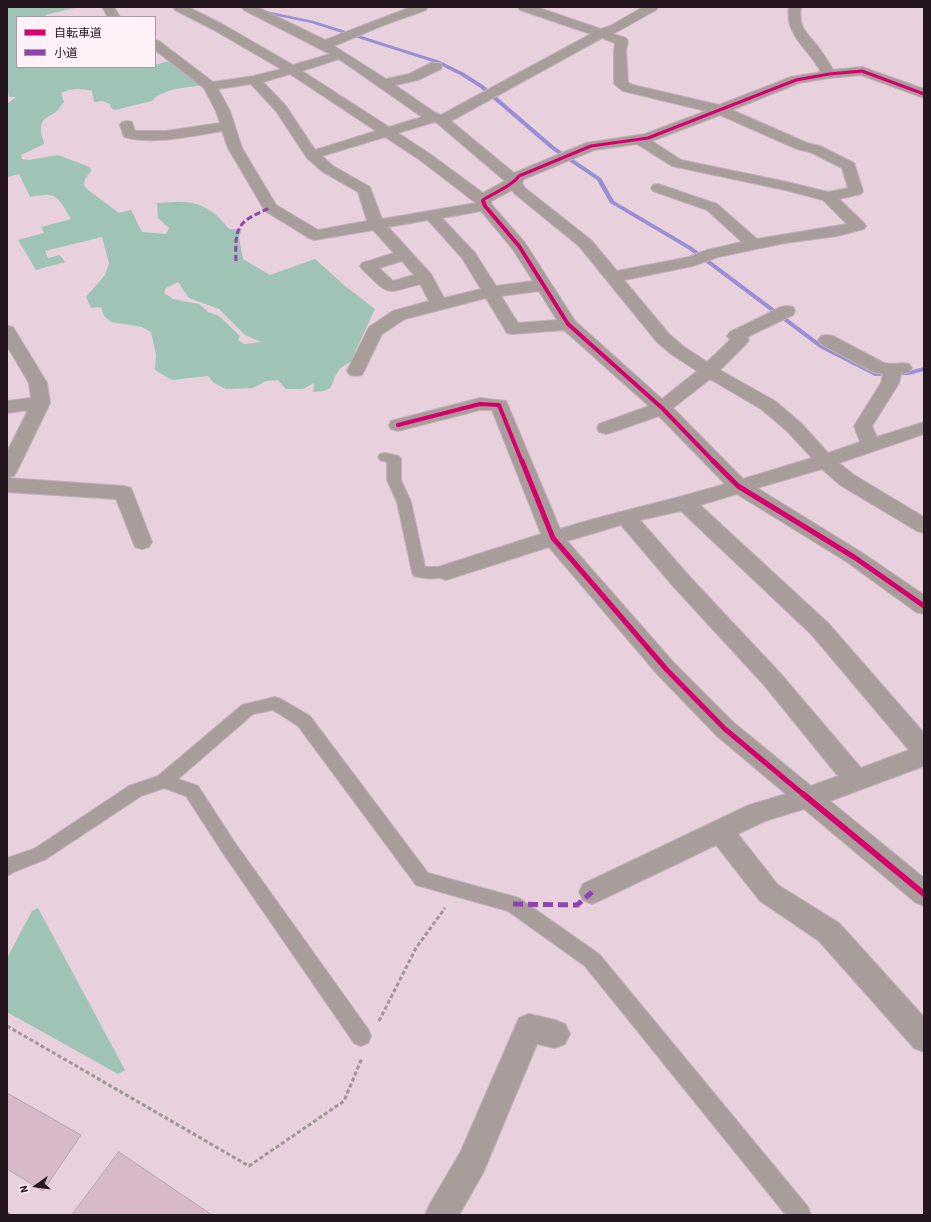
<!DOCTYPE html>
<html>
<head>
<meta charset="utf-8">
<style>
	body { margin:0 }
	#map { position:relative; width:931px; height:1222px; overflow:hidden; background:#e8d0dd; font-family:"Source Sans 3","Noto Sans JP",sans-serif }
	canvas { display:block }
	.frame { position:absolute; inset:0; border:8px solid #24151e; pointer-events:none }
	.legend { position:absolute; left:16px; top:16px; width:140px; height:52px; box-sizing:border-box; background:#fff1f8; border:1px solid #a799a1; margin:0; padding:5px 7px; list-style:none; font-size:12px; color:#24151e }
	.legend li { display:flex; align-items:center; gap:8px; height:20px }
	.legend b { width:20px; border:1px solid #a799a1 }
	.north { position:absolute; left:16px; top:1166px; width:40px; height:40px; -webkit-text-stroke:3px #fff1f8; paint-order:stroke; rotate:256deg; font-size:11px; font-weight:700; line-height:16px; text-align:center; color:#24151e }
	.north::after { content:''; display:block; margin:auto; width:14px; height:18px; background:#24151e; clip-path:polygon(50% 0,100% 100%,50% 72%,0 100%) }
</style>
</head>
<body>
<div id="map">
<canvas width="931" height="1222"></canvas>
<div class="frame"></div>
<ul class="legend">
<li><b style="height:5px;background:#d6006c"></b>自転車道</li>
<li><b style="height:5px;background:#8e44ad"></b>小道</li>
</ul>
<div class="north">N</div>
</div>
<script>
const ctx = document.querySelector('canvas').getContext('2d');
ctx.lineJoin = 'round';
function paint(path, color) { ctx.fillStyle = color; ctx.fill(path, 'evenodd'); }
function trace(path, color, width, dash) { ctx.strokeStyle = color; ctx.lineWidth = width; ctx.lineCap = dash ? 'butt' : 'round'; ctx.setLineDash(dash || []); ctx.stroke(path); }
const green = new Path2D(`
	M 7,7 L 78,7 L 45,15 L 48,17 L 17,17 L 17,67 L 142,68 L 155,67 L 155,65 L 173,60 L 202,85 C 187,88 162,88 152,101 L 115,110 L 111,108 L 110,104 L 102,101 L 94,102 L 92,91 C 82,88 70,88 61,93 L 64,102 C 62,104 60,107 58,110 C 51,117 41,117 41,129 C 40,135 44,139 44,144 L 21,155 L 22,159 L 29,160 L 58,155 L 90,167 L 91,171 L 85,179 L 84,185 L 87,189 L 119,213 L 131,210 L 142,232 L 166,234 L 169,228 L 158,218 L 157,203 C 166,203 175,201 183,202 C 202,202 218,214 229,229 L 242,229 L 239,237 L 243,259 L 270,275 L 315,259 L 345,286 L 375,309 L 356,350 L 352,361 C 349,363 342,366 339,370 C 328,385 338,391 313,392 L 314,383 L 303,389 L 286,389 L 278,380 L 266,381 L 253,388 L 226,389 L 214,383 L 208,376 L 172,380 L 155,370 L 156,354 L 151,332 L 142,327 L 111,322 L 104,316 L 101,307 L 91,308 L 86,297 L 105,275 L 109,263 L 102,237 L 45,251 L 48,258 L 60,255 L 65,262 L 36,270 L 18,240 L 44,233 L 41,227 L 71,219 C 57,196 58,192 30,197 L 19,174 L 7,177 L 7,104 L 16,97 L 9,97 L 7,85 ZM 178,282 L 189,298 L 219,309 L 245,335 L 261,342 L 244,344 L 238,340 L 240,336 L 219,316 L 208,312 L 199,304 L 173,299 L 164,293 L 166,288 Z
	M 38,908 L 125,1070 L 118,1074 L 7,1012 L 7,958 L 32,911 Z`);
const stream = new Path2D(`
	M 255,7 L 260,7 L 266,11 L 314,21 L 440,61 L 464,73 L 483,85 L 555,147 L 601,178 L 614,201 L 692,247 L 824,346 L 876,372 L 909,371 L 924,367 L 924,371 L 909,375 L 875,376 L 820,348 L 688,249 L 610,203 L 597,180 L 551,149 L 479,87 L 460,75 L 436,63 L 311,23 L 263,13 Z`);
const building = new Path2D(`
	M 7,1093 L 81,1135 L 43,1191 L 7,1169 Z
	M 119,1152 L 212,1215 L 72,1215 Z`);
const path = new Path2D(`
	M 379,1021 L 416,948 L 445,908
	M 7,1026 L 249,1166 L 344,1101 L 362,1058
	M 7,1213 L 10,1215`);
const lane = new Path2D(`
	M 385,453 L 399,456 L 401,459 L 401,480 L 411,502 L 425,567 L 446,567 L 451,568 L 453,572 L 451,576 C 441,579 424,579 414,576 L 412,572 L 397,502 L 387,480 L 387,462 L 380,460 L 378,457 L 380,454 Z
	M 275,697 L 281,699 L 310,716 L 428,873 L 519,898 L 599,954 L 808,1207 L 811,1215 L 786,1215 L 585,966 L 508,911 L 416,885 L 298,726 L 273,710 L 253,714 L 178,779 L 198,786 L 235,843 L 368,1029 L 371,1036 L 368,1043 L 361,1046 L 354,1043 L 223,853 L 186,796 L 164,788 L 141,796 L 46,859 L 16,871 L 7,876 L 7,858 L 34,849 L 129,786 L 158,776 L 242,705 Z`);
const street = new Path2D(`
	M 102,7 L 114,7 L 120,17 L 108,17 Z
	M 173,7 L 188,7 L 222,24 L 293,65 L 330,54 L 244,10 L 242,7 L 257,7 L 325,40 L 411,7 L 428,7 L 426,10 L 384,25 L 334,46 L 386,79 L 409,74 L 431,63 L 441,63 L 442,66 L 441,69 L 418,80 L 395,85 L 434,112 L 441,115 L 591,34 L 520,10 L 518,7 L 536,7 L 601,29 L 610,26 L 643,7 L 658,7 L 656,10 L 613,34 L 626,38 L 628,41 L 626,51 L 628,82 L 633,85 L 719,105 L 791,77 L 821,72 C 809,49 784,35 789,7 L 801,7 C 798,28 807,33 819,48 C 824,55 829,62 833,70 L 862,67 L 924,89 L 924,98 L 861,75 L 829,78 L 799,83 L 732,110 L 807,143 L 820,146 L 854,163 L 863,191 L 861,194 L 839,199 L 864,223 L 866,226 L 864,229 L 837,236 L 785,243 L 718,257 L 693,266 L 624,280 L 669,334 L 683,346 L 707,362 L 730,340 L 727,336 L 730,332 L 781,307 L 787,306 L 793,307 L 795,311 L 793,315 L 747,337 L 749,340 L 746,344 L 720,370 L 775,401 L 801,423 L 828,453 L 860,442 L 854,426 L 881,383 L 883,374 L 873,372 L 821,344 L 818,340 L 821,336 L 827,335 L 833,336 L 884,363 C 893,365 901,362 909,364 L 912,368 L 909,372 L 901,374 L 899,383 L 872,426 L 877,437 L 924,422 L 924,434 L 839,463 L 854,475 L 924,517 L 924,533 L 917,531 L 840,485 L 822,469 L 757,488 L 861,552 L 924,595 L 924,614 L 916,612 L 847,562 L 737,494 L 700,505 L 828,623 L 924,733 L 924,766 L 830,801 L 924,878 L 924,906 L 915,902 L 804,809 L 765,821 L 738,834 L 778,885 L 839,923 L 924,1017 L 924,1052 L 914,1048 L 819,941 L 760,901 L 716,845 L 601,900 L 592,904 L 583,900 L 579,892 L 583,884 L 749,805 L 786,794 L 717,736 L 658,675 L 549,547 L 446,580 L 438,577 L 435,572 L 438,567 L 541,534 L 492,410 L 480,410 L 398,431 L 391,429 L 389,425 L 391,421 L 480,398 L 506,401 L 560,529 C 614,512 670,501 725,484 L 659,416 L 613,432 L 606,434 L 599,432 L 597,428 L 599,424 L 649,406 L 564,330 L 513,334 L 507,333 L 486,298 L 405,319 L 382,334 L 362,375 L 356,376 L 350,375 L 347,371 L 369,327 L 393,311 L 429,301 L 420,284 C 384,294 390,296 362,269 L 360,266 L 362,263 L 394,253 L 373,230 L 315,240 L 309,238 L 265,211 L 228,148 L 222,131 C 190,136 156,145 124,137 L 120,125 L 122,122 L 127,121 L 132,122 L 135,131 L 166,131 L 220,123 L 216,111 L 204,88 L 155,50 L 155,40 L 159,41 L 213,82 L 254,76 L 281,69 L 214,30 L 175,10 ZM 602,38 L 615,43 L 614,51 L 614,84 L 623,91 L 706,111 L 645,134 L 586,143 L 514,173 L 451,121 ZM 339,59 L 422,117 L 389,127 L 302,71 ZM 290,74 L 376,131 L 315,150 L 286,106 L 263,82 ZM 251,84 L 276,111 L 307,158 L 323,172 L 358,192 L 367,221 L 318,230 L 276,205 L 242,148 L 230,111 L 218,89 ZM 720,115 L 797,149 L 810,152 L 842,168 L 848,188 L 828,192 L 787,182 L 681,160 L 652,141 ZM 434,122 L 437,123 L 505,181 L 483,193 L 430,154 L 398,133 ZM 385,137 L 420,160 L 476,203 L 382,219 L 370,187 L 333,166 L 322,156 ZM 637,144 L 672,166 L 785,190 L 823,200 L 847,224 L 757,239 L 717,204 L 658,184 L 653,185 L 651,188 L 653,191 L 707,210 L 742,242 L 707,250 L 689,257 L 617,271 L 591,240 L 525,188 L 522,183 L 524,179 L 594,150 ZM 512,190 L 515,194 L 579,246 L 657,342 L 671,354 L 697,371 L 662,399 L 575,321 L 525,243 L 492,205 L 491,201 ZM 481,211 L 512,248 L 533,281 L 496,286 L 475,253 L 442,218 ZM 428,220 L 462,258 L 481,289 L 444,298 L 431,274 L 388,227 ZM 402,261 L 414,275 L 393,281 L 379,268 ZM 539,291 L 557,320 L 518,323 L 501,296 ZM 710,379 L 761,409 L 787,431 L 812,458 L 743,479 L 673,408 ZM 681,511 L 812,635 L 909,750 L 861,768 L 780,673 L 689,576 L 640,520 ZM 621,525 L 673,586 L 764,685 L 838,776 L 811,786 L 733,722 L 674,663 L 567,541 Z
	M 7,326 L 13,327 L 47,383 L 50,403 L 17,471 L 14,476 L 7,477 L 7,452 L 28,410 L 7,413 L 7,401 L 31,398 L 29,383 L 7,346 Z
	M 7,478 L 124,486 L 131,488 L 152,542 L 149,547 L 142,549 L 135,547 L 116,499 L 7,492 Z
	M 529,1014 L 555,1020 L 565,1024 L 570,1034 L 565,1044 L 555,1048 L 537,1044 L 483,1173 L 459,1215 L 425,1215 L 430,1204 L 461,1151 L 519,1018 Z`);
const quietFar1 = new Path2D(`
	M 236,261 C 235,226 237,222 270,208`);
const quiet = new Path2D(`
	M 513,904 L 577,905 L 592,892`);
const cyclewayFar3 = new Path2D(`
	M 484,202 L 483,200 C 495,192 511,187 519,176 L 591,146 L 648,138 L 796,80 L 829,74 L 862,71 L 924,94`);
const cyclewayFar2 = new Path2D(`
	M 483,201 L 485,206 L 519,246 L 568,324 L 662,408 L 714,462
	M 398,425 L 480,404 L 499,405 L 522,462`);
const cyclewayFar1 = new Path2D(`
	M 522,461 L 553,538 L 666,669 L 725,729 L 804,795
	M 713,461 L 738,486 L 854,557 L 924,606`);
const cycleway = new Path2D(`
	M 803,794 L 924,894`);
paint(green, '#9fc4b5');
paint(stream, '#9a8ed5');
paint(building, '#d7b9ca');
trace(building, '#b8a5af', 1);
trace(lane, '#c2b0ba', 2);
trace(street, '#c2b0ba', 2);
trace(path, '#a19695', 3, [4, 2.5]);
paint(lane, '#a99d9c');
paint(street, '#a99d9c');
trace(quietFar1, '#8e44ad', 3, [6, 3]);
trace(quiet, '#8e44ad', 5, [10, 5]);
trace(cyclewayFar3, '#d6006c', 3);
trace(cyclewayFar2, '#d6006c', 4);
trace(cyclewayFar1, '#d6006c', 5);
trace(cycleway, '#d6006c', 6);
</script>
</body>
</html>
